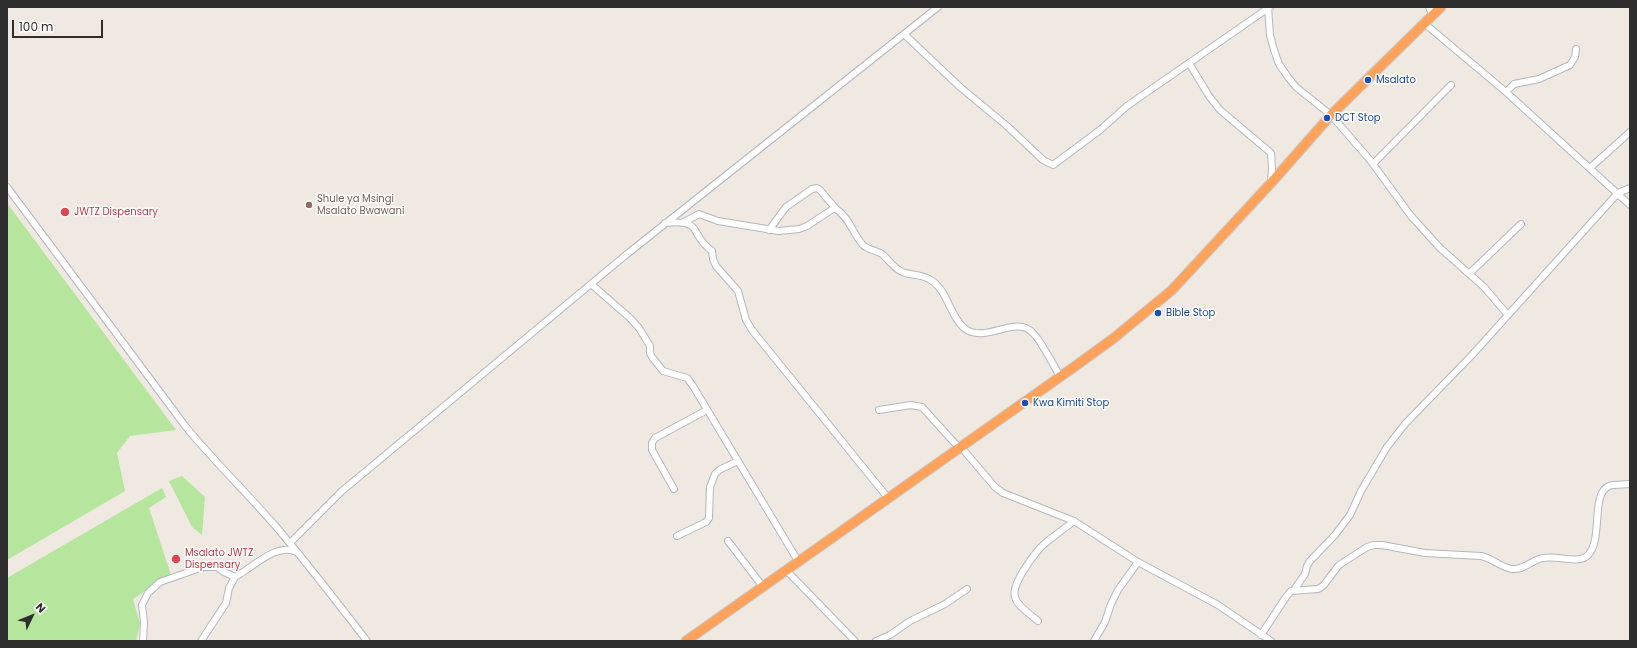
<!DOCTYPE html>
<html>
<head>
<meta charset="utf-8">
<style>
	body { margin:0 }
	#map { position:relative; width:1637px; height:648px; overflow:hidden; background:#efe9e1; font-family:Poppins,sans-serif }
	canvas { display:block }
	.frame { position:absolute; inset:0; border:8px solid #2e2e2e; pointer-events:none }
	.north { position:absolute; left:12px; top:596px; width:40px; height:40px; -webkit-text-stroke:3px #fff; paint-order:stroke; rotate:47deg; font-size:11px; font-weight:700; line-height:16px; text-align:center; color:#2e2e2e }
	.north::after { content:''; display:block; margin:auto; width:14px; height:18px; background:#2e2e2e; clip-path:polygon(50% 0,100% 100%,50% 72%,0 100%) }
	.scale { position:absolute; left:12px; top:20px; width:91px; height:18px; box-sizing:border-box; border:2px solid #2e2e2e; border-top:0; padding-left:5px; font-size:12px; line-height:14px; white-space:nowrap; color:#2e2e2e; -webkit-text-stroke:3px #fff; paint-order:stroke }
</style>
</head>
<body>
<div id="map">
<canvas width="1637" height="648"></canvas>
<div class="frame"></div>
<div class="north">N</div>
<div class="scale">100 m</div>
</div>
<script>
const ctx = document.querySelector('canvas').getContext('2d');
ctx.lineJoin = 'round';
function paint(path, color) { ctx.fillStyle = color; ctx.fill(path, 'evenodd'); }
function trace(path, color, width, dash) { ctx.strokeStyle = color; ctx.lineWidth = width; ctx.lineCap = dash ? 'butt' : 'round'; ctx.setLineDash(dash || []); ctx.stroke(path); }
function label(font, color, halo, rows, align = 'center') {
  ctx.font = font + ' Poppins,sans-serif'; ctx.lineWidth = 3; ctx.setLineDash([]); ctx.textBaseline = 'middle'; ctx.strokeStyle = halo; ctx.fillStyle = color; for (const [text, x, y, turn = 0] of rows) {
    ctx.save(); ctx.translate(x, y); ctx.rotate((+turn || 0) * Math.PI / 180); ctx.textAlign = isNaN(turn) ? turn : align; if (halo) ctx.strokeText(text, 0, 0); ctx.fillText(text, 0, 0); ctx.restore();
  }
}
const green = new Path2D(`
	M 7,203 L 176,430 L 130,436 L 117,453 L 125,491 L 7,560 Z
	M 182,476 L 205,497 L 202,535 L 192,527 L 169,481 Z
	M 162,488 L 166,497 L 149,508 L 171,575 L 133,599 L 140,624 L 136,641 L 7,641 L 7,578 Z`);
const minor = new Path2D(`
	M 1268,7 L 1270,35 L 1274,50 L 1279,64 L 1288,77 L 1296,87 L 1331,115 L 1370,160 L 1411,216 L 1440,248 L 1484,287 L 1508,315
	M 1429,7 L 1432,14
	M 1424,23 L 1506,92 L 1630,205
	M 904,34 L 960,87 L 1007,126 L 1043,160 L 1053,165 L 1100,130 L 1127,106 L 1270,7
	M 1189,63 L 1209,96 L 1220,110 L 1271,153 L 1272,168 L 1271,183
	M 1506,92 L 1514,84 L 1539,79 L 1570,65 L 1575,57 L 1576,49
	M 1373,164 L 1451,85
	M 1590,168 L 1630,132
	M 7,187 L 186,427 C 213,460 244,490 272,522 C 305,560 336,601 367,641
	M 684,222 L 699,214 L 718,221 L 779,231 L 799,229 L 807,226 L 833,209 L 836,209 C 849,217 853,234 863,245 C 868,250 876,250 882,254 C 890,261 895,270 905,273 C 913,275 922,275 929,279 C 948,289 949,315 964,328 C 985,345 1015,314 1033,333 C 1042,342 1053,365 1060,376
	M 665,223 C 705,219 688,234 712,251 L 713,259 L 716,266 L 738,291 L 746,320 L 752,330 L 888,498
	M 769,230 L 786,207 L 812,189 L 817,188 L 820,190 L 836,209
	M 1470,273 L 1521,224
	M 591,284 L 630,318 L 639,328 L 650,346 L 650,353 L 652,357 L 663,371 L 687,378 L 693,386 L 798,561
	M 879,410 L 911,405 L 922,407 L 960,449
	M 961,447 L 995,487 L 1003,493 L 1074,521 L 1138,562 L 1218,605 L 1271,641
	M 674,489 L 652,450 L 652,443 L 655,438 L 707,410
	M 677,536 L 706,522 L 709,518 L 710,487 L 715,474 L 719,470 L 738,461
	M 728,541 L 763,587
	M 290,543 L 342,491 L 627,254 L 938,7
	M 786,570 L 855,641
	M 1294,590 L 1305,574 L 1307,566 L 1310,561 L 1335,535 L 1350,515 L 1361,491 L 1387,447 L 1405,424 L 1472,355 L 1618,193 L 1630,188
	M 1038,621 C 1031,615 1017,606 1015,597 C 1011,585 1032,557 1040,548 C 1050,538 1063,530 1074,521
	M 1261,635 L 1286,597 L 1291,591 L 1318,589 L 1323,586 L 1339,565 L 1367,547 L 1374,545 L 1382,545 L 1425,553 L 1481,556 C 1492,558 1500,567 1512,569 C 1525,570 1531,560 1543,558 C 1556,555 1578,564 1587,556 C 1604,541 1590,494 1609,486 C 1615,484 1623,485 1630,484
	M 143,641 L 144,622 L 142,605 L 148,593 L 160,582 L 203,567 L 217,567 L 224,572 L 235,577 C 254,567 276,542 297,552
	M 201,641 L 226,603 L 229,588 L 235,577
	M 876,641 L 890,635 L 910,621 L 945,604 L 967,589
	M 1094,641 L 1105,622 L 1111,604 L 1118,590 L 1138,562`);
const highway = new Path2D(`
	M 686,641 L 1074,367 L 1114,338 L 1172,290 L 1271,183 L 1331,115 L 1441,7`);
const markers = [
	[1368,80,4,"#1a4fb4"],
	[1327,118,4,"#1a4fb4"],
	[309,205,4,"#8d6e63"],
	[65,212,5,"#e0444e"],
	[1158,313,4,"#1a4fb4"],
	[1025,403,4,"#1a4fb4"],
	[176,559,5,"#e0444e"]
];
const transitNames = [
	["Msalato",1376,80],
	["DCT Stop",1335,118],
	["Bible Stop",1166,313],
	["Kwa Kimiti Stop",1033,403]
];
const educationNames = [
	["Shule ya Msingi",317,199],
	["Msalato Bwawani",317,211]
];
const healthNames = [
	["JWTZ Dispensary",74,212],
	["Msalato JWTZ",185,553],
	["Dispensary",185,565]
];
paint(green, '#b6e59e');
trace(minor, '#b4b7c1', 8);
trace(highway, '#c9c9c9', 11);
trace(minor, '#fff', 6);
trace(highway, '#ffa35c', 9);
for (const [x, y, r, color] of markers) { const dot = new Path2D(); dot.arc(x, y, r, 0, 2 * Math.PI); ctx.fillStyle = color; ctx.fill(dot); trace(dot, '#fff', 1.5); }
label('10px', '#164399', '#fff', transitNames, 'left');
label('10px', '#785e54', '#fff', educationNames, 'left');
label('10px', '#be3a42', '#fff', healthNames, 'left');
</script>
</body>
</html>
